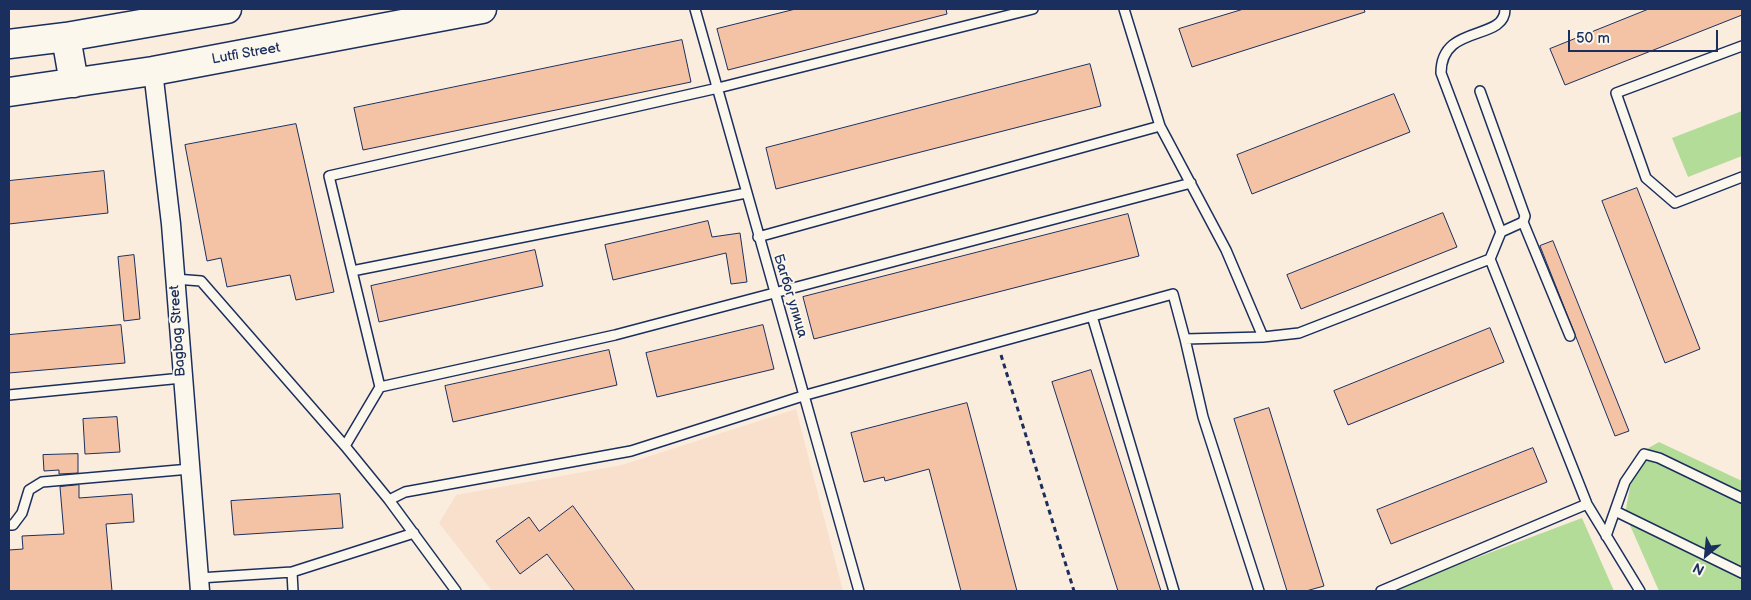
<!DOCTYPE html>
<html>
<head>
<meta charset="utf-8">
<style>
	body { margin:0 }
	#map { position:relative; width:1751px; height:600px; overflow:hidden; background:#faedde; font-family:"Balsamiq Sans",sans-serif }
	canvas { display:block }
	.frame { position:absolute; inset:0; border:10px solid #1b2f5e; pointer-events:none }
	.north { position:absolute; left:1681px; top:530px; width:50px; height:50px; -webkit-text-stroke:4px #fbf7ec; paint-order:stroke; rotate:208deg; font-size:14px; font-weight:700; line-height:20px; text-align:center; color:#1b2f5e }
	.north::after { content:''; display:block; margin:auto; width:18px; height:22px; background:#1b2f5e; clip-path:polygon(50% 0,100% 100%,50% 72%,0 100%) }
	.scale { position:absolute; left:1568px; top:30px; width:150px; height:22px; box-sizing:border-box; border:2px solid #1b2f5e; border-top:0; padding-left:6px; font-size:15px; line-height:18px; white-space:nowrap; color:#1b2f5e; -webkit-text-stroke:4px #fbf7ec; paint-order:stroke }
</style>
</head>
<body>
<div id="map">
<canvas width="1751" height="600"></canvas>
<div class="frame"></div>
<div class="north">N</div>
<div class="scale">50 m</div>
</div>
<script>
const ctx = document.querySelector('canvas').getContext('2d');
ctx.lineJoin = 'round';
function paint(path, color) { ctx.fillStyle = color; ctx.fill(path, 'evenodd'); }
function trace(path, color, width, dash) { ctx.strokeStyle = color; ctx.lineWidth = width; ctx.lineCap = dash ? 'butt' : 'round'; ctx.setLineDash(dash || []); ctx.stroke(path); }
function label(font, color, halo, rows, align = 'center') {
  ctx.font = font + ' "Balsamiq Sans",sans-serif'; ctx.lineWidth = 4; ctx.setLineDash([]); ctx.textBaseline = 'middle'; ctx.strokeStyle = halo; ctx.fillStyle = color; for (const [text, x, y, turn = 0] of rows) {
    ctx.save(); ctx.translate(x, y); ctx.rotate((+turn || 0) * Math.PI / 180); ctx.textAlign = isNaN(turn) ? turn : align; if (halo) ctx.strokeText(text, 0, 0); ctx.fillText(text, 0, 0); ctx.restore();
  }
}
const built = new Path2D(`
	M 796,409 L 843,591 L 492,591 L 439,523 L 456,495 L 622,465 Z`);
const green = new Path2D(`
	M 1742,111 L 1742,156 L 1688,177 L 1672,138 Z
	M 1659,442 L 1742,481 L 1742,591 L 1659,591 L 1625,514 L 1636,455 Z
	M 1582,518 L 1614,591 L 1388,591 Z`);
const building = new Path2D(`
	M 796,9 L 946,9 L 947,14 L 728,70 L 717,29 Z
	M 1244,9 L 1364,9 L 1365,12 L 1192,67 L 1179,29 Z
	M 1649,9 L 1742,9 L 1742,15 L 1565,85 L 1550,49 Z
	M 682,40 L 691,82 L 363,150 L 354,108 Z
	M 1090,64 L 1101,106 L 776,189 L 766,148 Z
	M 1394,94 L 1410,132 L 1252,194 L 1237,155 Z
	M 296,124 L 334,292 L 296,300 L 290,275 L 227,287 L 221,258 L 207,261 L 185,145 Z
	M 104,171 L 108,213 L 9,224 L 9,181 Z
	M 1637,188 L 1700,349 L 1665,363 L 1602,201 Z
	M 1443,213 L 1457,247 L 1301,309 L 1287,275 Z
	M 1128,214 L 1139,256 L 814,339 L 803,297 Z
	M 708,221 L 712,237 L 740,233 L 747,282 L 731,284 L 726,253 L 613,280 L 605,245 Z
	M 1553,241 L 1629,431 L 1615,436 L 1540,246 Z
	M 535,250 L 543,286 L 379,322 L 371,286 Z
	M 134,255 L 140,319 L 124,321 L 118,257 Z
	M 121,325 L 125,363 L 9,373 L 9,335 Z
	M 763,325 L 774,369 L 657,397 L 646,353 Z
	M 1490,328 L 1504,362 L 1348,425 L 1334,391 Z
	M 609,350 L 617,385 L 453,422 L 445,386 Z
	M 1091,370 L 1161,591 L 1118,591 L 1052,382 Z
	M 967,403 L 1017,591 L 961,591 L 929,469 L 885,481 L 884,477 L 864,482 L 851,433 Z
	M 1269,408 L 1324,586 L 1306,591 L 1287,591 L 1234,419 Z
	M 117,417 L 120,452 L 85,454 L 83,419 Z
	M 1533,448 L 1547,482 L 1391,544 L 1377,510 Z
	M 78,454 L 78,473 L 59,474 L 59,470 L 44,471 L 43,455 Z
	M 79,485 L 79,498 L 132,494 L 134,522 L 106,524 L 112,591 L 9,591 L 9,550 L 23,549 L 22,536 L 64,534 L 60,487 Z
	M 340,494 L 343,528 L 234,535 L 231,501 Z
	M 573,506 L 635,591 L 575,591 L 547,554 L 520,574 L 496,541 L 529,517 L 539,531 Z`);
const path = new Path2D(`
	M 1001,355 L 1074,591`);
const service = new Path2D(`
	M 695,9 C 749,203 806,397 859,591
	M 1124,9 L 1160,126 L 1226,250 L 1263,337
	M 1505,9 C 1505,42 1441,23 1441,73 L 1501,232 L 1490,259 L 1587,504 L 1640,591
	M 1742,46 L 1616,93 L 1646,178 L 1675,203 L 1742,177
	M 1480,91 L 1525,216 L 1523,222 L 1501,232
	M 1523,222 L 1570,336
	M 758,237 L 1160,126
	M 352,271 L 746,193
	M 175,279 L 201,281 L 345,446 L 389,500 L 456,591
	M 1092,316 L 1174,591
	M 1185,339 L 1203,417 L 1259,591
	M 380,387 L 615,335 L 1191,183
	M 9,395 L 182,378
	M 345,446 L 380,387 L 329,176 L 718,88 L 1033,9
	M 389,500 L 405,492 L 631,451 L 806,395 L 1173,294 L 1185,339 L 1263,337 L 1299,333 L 1490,259
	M 1615,511 L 1742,573
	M 9,525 L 13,525 L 22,513 L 29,490 L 42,482 L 190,469
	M 1606,536 L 1625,482 L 1644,454 L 1659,458 L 1742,498
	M 292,572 L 293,591
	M 199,578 L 292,572 L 414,533
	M 1381,591 L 1587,504`);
const minor = new Path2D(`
	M 153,71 L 171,224 L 200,591`);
const primary = new Path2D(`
	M 66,37 L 74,83
	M 9,44 L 66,37 L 227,9
	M 9,92 L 153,71 L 482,9`);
const streetNames = [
	["Lutfi Street",246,54,-10],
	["Багбог улица",790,296,73],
	["Bagbag Street",178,331,-94]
];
paint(built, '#f8e0cd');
paint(green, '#b4dc99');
paint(building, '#f4c3a5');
trace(building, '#1b2f5e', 1);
trace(service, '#1b2f5e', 12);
trace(minor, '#1b2f5e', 21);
trace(primary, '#1b2f5e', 31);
trace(path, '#1b2f5e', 3, [5, 4]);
trace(service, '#fbf7ec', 9);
trace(minor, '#fbf7ec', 18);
trace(primary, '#fbf7ec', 28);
label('14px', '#1b2f5e', '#fbf7ec', streetNames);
</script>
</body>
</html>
